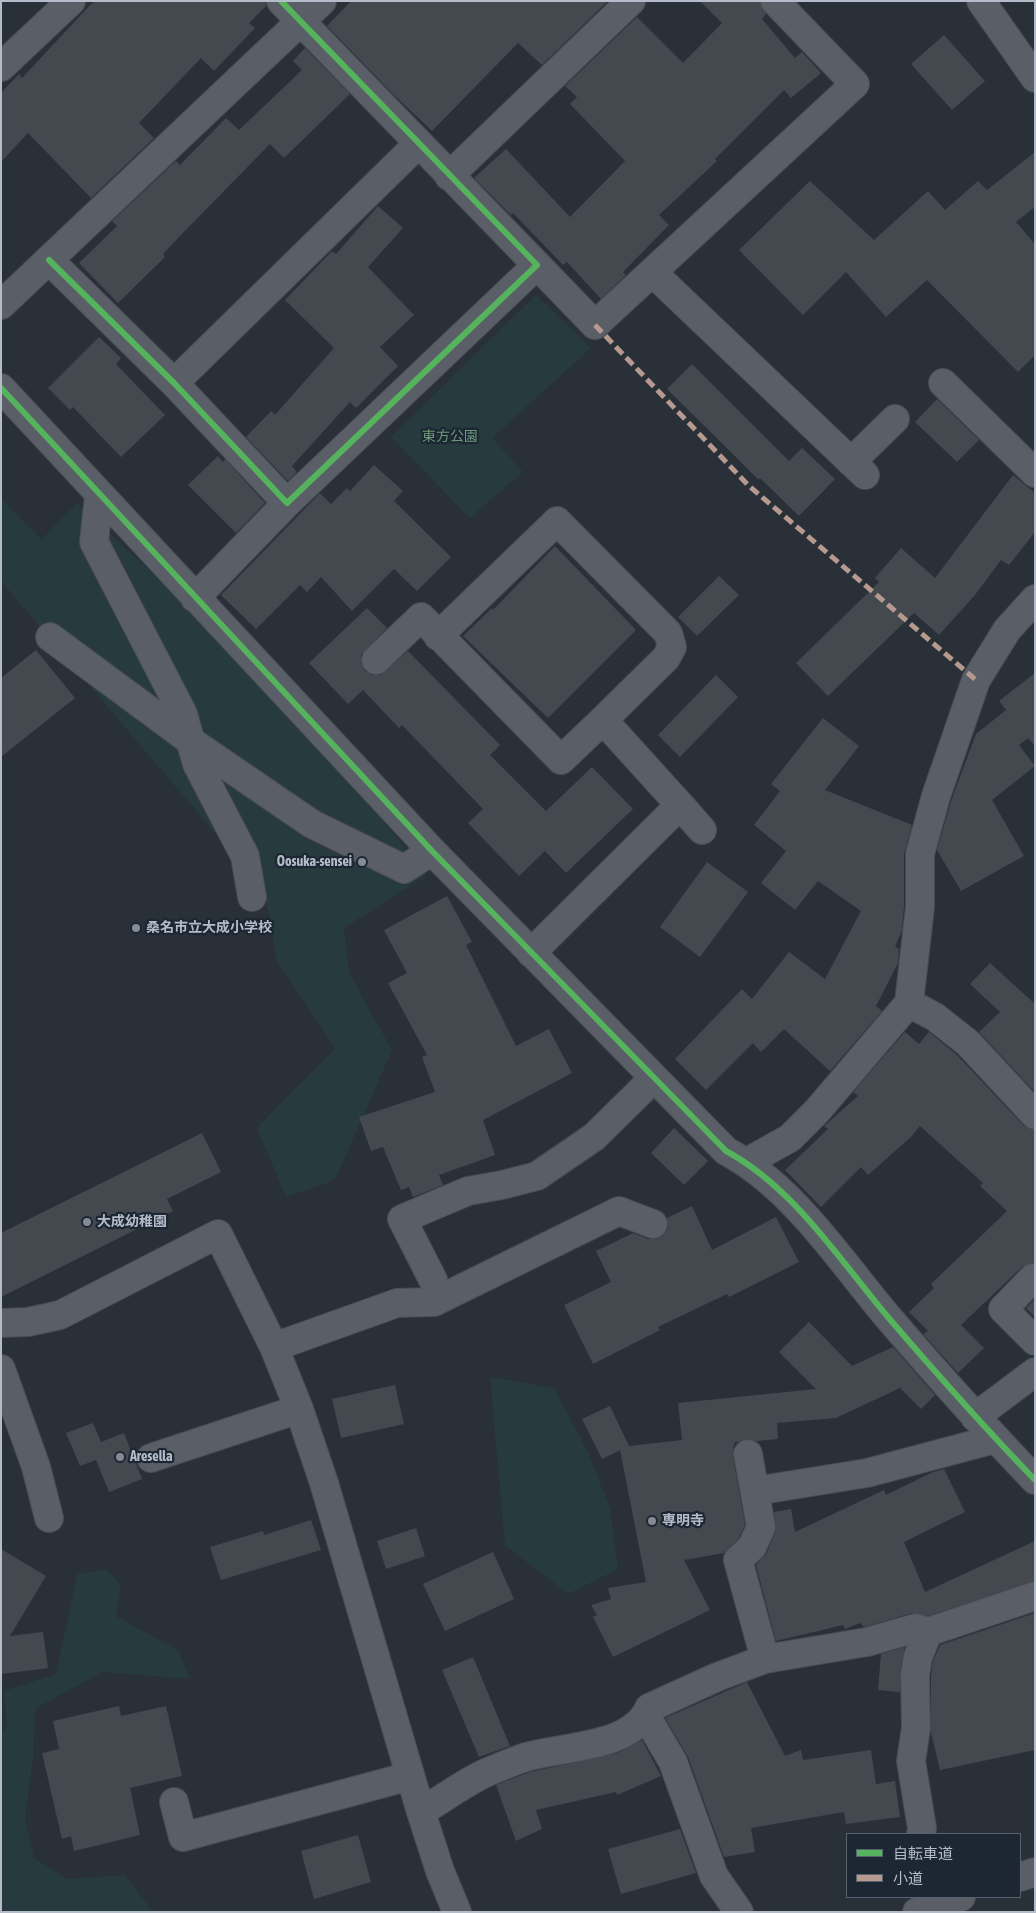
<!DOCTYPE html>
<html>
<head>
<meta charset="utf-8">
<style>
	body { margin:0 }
	#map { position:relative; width:1036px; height:1913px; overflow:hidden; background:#2a3038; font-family:"Asap Condensed","Noto Sans JP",sans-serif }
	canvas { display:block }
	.frame { position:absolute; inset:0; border:2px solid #b4bcc9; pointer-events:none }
	.legend { position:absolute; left:846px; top:1833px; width:175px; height:65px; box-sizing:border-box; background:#1d2633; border:1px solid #59626f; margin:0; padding:6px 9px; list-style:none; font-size:15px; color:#b4bcc9 }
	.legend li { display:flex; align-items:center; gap:10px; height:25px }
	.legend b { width:25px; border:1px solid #59626f }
</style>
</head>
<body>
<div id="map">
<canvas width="1036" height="1913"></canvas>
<div class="frame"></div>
<ul class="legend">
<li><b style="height:6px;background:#56b35d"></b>自転車道</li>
<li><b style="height:6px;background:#b69a8f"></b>小道</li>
</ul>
</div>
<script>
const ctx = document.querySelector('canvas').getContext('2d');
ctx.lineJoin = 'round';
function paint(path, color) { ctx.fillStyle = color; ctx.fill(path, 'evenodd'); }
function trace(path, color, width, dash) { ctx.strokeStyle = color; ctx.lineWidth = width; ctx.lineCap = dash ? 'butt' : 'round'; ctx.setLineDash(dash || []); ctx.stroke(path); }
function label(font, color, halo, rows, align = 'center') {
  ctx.font = font + ' "Asap Condensed","Noto Sans JP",sans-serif'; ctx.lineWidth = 4.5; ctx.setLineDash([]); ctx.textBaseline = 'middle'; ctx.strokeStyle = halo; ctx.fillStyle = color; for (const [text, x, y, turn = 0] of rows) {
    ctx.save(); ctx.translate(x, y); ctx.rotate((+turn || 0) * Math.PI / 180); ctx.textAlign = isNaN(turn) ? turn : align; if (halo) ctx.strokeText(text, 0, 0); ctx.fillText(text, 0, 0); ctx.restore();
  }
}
const green = new Path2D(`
	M 536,295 L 591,348 L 492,438 L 523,472 L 470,518 L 391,437 Z
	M 1,499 L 42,539 L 77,503 L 167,587 L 336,762 L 427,875 L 344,928 L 349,973 L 392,1050 L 335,1180 L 286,1197 L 257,1128 L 335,1048 L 277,961 L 264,891 L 1,581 Z
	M 490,1377 L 554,1388 L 586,1448 L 610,1508 L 618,1569 L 568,1594 L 505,1545 Z
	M 106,1569 L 121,1585 L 116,1616 L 179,1651 L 190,1679 L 102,1672 L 35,1709 L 33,1759 L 25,1818 L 34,1858 L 67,1879 L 125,1875 L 153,1912 L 7,1912 L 1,1907 L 1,1731 L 7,1728 L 4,1691 L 56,1674 L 77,1574 Z`);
const building = new Path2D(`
	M 94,1 L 266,1 L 266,6 L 249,23 L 255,28 L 214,71 L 201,58 L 139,123 L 154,138 L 91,198 L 28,133 L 1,162 L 1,93 L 19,74 L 22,78 Z
	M 351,1 L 608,1 L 542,65 L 518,43 L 432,131 L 393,94 L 327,26 Z
	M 700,1 L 760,1 L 766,14 L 762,19 L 795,58 L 802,52 L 821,73 L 791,98 L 784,90 L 715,159 L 717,161 L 659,215 L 669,225 L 623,272 L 626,275 L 601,299 L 567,262 L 563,265 L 513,213 L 511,215 L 474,178 L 506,149 L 570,217 L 625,161 L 570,104 L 577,97 L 565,86 L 637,17 L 683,63 L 722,23 Z
	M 944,35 L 985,81 L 952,110 L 911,64 Z
	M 305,48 L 350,94 L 284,158 L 270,144 L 180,236 L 163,254 L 165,257 L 118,303 L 79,263 L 117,226 L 112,221 L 176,161 L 180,165 L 226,118 L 239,130 L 302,70 L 293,61 Z
	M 1035,152 L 1035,207 L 1016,222 L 1035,244 L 1035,355 L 1018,372 L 927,280 L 886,317 L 846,272 L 803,315 L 739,250 L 810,181 L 874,240 L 928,191 L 945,210 L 978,181 L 987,190 Z
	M 378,206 L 403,228 L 368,267 L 414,315 L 380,347 L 398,366 L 356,408 L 350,402 L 292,466 L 297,472 L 288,481 L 246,437 L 271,411 L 275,415 L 334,348 L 285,300 L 332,251 L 336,254 Z
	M 99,337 L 121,358 L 116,364 L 165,415 L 121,457 L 73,407 L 70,410 L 48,388 Z
	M 692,364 L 789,461 L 802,448 L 835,479 L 799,516 L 760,478 L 759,480 L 667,389 Z
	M 937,399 L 979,440 L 957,462 L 915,422 Z
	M 218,456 L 223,462 L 225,459 L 265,503 L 236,533 L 188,485 Z
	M 374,465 L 403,491 L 394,501 L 451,557 L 417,591 L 394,569 L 352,611 L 321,577 L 307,592 L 300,585 L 256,629 L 221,595 L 320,493 L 331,504 L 347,488 L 350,491 Z
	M 1013,475 L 1035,493 L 1035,532 L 1009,565 L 1001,560 L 975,595 L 939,635 L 914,613 L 828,696 L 796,663 L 879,582 L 875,578 L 901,548 L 935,578 Z
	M 555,546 L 636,630 L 548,718 L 463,636 L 492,608 L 493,610 Z
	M 719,576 L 739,595 L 697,636 L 678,617 Z
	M 367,608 L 387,628 L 361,655 L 361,663 L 364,670 L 372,675 L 380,675 L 408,651 L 500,745 L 490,755 L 546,811 L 592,767 L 633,809 L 566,873 L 545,851 L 519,876 L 468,823 L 483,809 L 402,725 L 399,728 L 363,690 L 348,704 L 309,663 Z
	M 36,650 L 75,698 L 1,757 L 1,678 Z
	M 1035,673 L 1035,746 L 1028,738 L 1019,745 L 1035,766 L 992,800 L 1024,856 L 961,891 L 937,850 L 951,801 L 976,734 L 1006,710 L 999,701 Z
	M 716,675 L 738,697 L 680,757 L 658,735 Z
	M 823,718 L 859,746 L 825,790 L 912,825 L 904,854 L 904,906 L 902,930 L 895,947 L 899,949 L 898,963 L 876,1006 L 882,1011 L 830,1071 L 784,1029 L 761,1052 L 753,1043 L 706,1090 L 675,1059 L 742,989 L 752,999 L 789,952 L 825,979 L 861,911 L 818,881 L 795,910 L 761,883 L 786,851 L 754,825 L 780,791 L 771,784 Z
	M 707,862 L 748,892 L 700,957 L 660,927 Z
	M 447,896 L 472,942 L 466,945 L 516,1046 L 549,1029 L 572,1073 L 483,1120 L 495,1155 L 439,1175 L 443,1185 L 413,1197 L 409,1187 L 401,1190 L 383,1147 L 371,1151 L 359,1117 L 435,1092 L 422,1057 L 427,1055 L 388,983 L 407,973 L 384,930 Z
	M 990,963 L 1035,1004 L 1035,1092 L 979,1032 L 1000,1012 L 970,984 Z
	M 905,1032 L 919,1044 L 929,1032 L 957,1055 L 1024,1126 L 1035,1130 L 1035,1263 L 1022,1267 L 961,1325 L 984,1348 L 958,1373 L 923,1334 L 928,1331 L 909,1312 L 934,1288 L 931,1284 L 1007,1211 L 980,1186 L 983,1183 L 920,1126 L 911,1137 L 868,1175 L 861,1167 L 821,1207 L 785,1170 L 828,1129 L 824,1126 L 858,1096 L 853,1092 Z
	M 674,1128 L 708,1161 L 684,1185 L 651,1153 Z
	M 202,1133 L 221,1172 L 167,1199 L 173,1211 L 1,1297 L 1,1233 Z
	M 692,1206 L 712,1250 L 776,1217 L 799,1262 L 729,1297 L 727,1294 L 658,1327 L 660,1330 L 593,1364 L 564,1305 L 611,1282 L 596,1251 L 633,1233 L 648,1239 L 656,1239 L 662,1236 L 668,1229 L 667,1218 Z
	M 1035,1299 L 1035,1317 L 1026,1308 Z
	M 809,1322 L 852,1366 L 893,1347 L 935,1395 L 921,1409 L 900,1388 L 836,1418 L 777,1423 L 778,1439 L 756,1441 L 746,1439 L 734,1443 L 733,1457 L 745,1525 L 739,1538 L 724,1553 L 684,1560 L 710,1610 L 613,1657 L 593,1617 L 597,1615 L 591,1605 L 611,1599 L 608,1588 L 646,1582 L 620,1450 L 602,1459 L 582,1419 L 610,1406 L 629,1446 L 682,1440 L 678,1403 L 816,1389 L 779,1352 Z
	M 395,1385 L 404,1424 L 341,1438 L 332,1399 Z
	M 93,1423 L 101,1442 L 124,1433 L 142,1479 L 109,1492 L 96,1460 L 80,1466 L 66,1433 Z
	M 944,1469 L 965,1512 L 904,1542 L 925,1592 L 1035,1541 L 1035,1581 L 928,1616 L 912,1613 L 864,1627 L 860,1623 L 845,1629 L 843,1625 L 776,1641 L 756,1565 L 766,1554 L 775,1533 L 774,1512 L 791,1509 L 795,1532 L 884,1490 L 886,1495 L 933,1472 Z
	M 311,1520 L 321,1550 L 221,1580 L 210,1547 L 263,1531 L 264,1535 Z
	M 416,1528 L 425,1556 L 386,1569 L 377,1541 Z
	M 1,1549 L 46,1576 L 10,1636 L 43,1632 L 48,1668 L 1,1674 Z
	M 493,1552 L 514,1599 L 445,1631 L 423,1584 Z
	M 1035,1613 L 1035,1750 L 940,1770 L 931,1733 L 931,1676 L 933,1661 L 940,1645 Z
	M 905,1647 L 900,1673 L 900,1692 L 878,1690 L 881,1654 Z
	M 473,1657 L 510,1746 L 479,1757 L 442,1670 Z
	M 747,1682 L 785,1756 L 801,1750 L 803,1760 L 871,1750 L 876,1784 L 895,1781 L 900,1817 L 846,1824 L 844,1812 L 751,1828 L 755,1852 L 724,1857 L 688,1757 L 665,1718 Z
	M 119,1706 L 121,1716 L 166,1706 L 182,1776 L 130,1788 L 140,1835 L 74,1851 L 71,1836 L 62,1839 L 42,1753 L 59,1749 L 53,1721 Z
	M 642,1740 L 661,1776 L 617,1795 L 616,1792 L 536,1810 L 542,1829 L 516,1841 L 496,1785 L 530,1772 L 617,1753 Z
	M 680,1829 L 696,1873 L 621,1894 L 608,1849 Z
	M 358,1835 L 371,1882 L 314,1899 L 301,1851 Z`);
const minor = new Path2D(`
	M 981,1 L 1035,78
	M 1,67 L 71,1
	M 449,176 L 631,1
	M 49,260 L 174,383 L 287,503 L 537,265 L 281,1
	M 537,265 L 595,325 L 855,84 L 775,1
	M 653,273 L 865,475
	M 1,305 L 322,1
	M 174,383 L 418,144
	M 943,383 L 1035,473
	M 1,388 L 432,851 L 726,1151 C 793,1187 839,1259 887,1316 C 935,1372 984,1427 1035,1480
	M 851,462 L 895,419
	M 99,496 L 94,542 L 183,714 L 197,764 L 245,856 L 252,897
	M 195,598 L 287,503
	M 438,636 L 557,521 L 668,633 L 672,647 L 666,658 L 603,720 L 680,805 L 531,953
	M 50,637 L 192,742 L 312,824 L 404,869 L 432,851
	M 376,660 L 421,617 L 561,760 L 603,720
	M 680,805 L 702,830
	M 909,1003 L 935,1017 L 968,1043 L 1035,1115
	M 747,1162 L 790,1138 L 817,1111 L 909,1003 L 920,907 L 920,854 L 936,796 L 976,680 L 1007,630 L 1035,599
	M 1033,1278 L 1003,1309 L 1035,1341
	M 433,1280 L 402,1219 L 468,1191 L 502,1185 L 537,1176 L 594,1137 L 654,1078
	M 1,1323 L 28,1322 L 60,1315 L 218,1234 L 274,1347 L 299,1409 L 324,1483 L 421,1812 L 440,1871 L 457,1912
	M 274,1347 L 397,1303 L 434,1302 L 619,1211 L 653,1224
	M 1,1369 L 36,1467 L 49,1518
	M 975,1417 L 1035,1372
	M 748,1454 L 761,1527 L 752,1547 L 738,1560 L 765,1659
	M 151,1458 L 299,1409
	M 755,1491 L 867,1473 L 995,1439
	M 646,1716 L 673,1762 L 714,1876 L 739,1912
	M 174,1802 L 183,1837 L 410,1776
	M 421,1812 C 443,1799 466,1781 490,1771 C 502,1766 514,1761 526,1757 C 563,1746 632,1748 649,1708 L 717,1677 L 765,1659 L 867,1642 L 916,1628 L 928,1632
	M 921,1834 L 922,1828 L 911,1761 L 916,1728 L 915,1675 L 918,1657 L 928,1632 L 1035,1596
	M 1020,1877 L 1035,1872
	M 917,1912 L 961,1897`);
const quiet = new Path2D(`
	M 595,325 L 749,486 L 976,680`);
const cycleway = new Path2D(`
	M 49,260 L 174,383 L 287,503 L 537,265 L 281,1
	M 1,388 L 432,851 L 726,1151 C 793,1187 839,1259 887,1316 C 935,1372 984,1427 1035,1480`);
const markers = [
	[362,862,5,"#848b96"],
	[136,928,5,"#848b96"],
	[87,1222,5,"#848b96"],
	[120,1457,5,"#848b96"],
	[652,1521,5,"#848b96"]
];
const parkNames = [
	["東方公園",450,437]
];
const poiNames = [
	["Oosuka-sensei",352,862,"right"],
	["桑名市立大成小学校",146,928],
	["大成幼稚園",97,1222],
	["Aresella",130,1457],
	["専明寺",662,1521]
];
paint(green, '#273a3e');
paint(building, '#444950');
trace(minor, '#484c53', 30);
trace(minor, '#5a5e66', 28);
trace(quiet, '#b69a8f', 5, [10, 5]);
trace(cycleway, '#56b35d', 6);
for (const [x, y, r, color] of markers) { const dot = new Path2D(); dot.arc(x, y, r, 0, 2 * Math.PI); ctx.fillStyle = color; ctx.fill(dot); trace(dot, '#1d2633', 2); }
label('14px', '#6b9a76', '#1d2633', parkNames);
label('bold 14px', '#b4bcc9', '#1d2633', poiNames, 'left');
</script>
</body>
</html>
